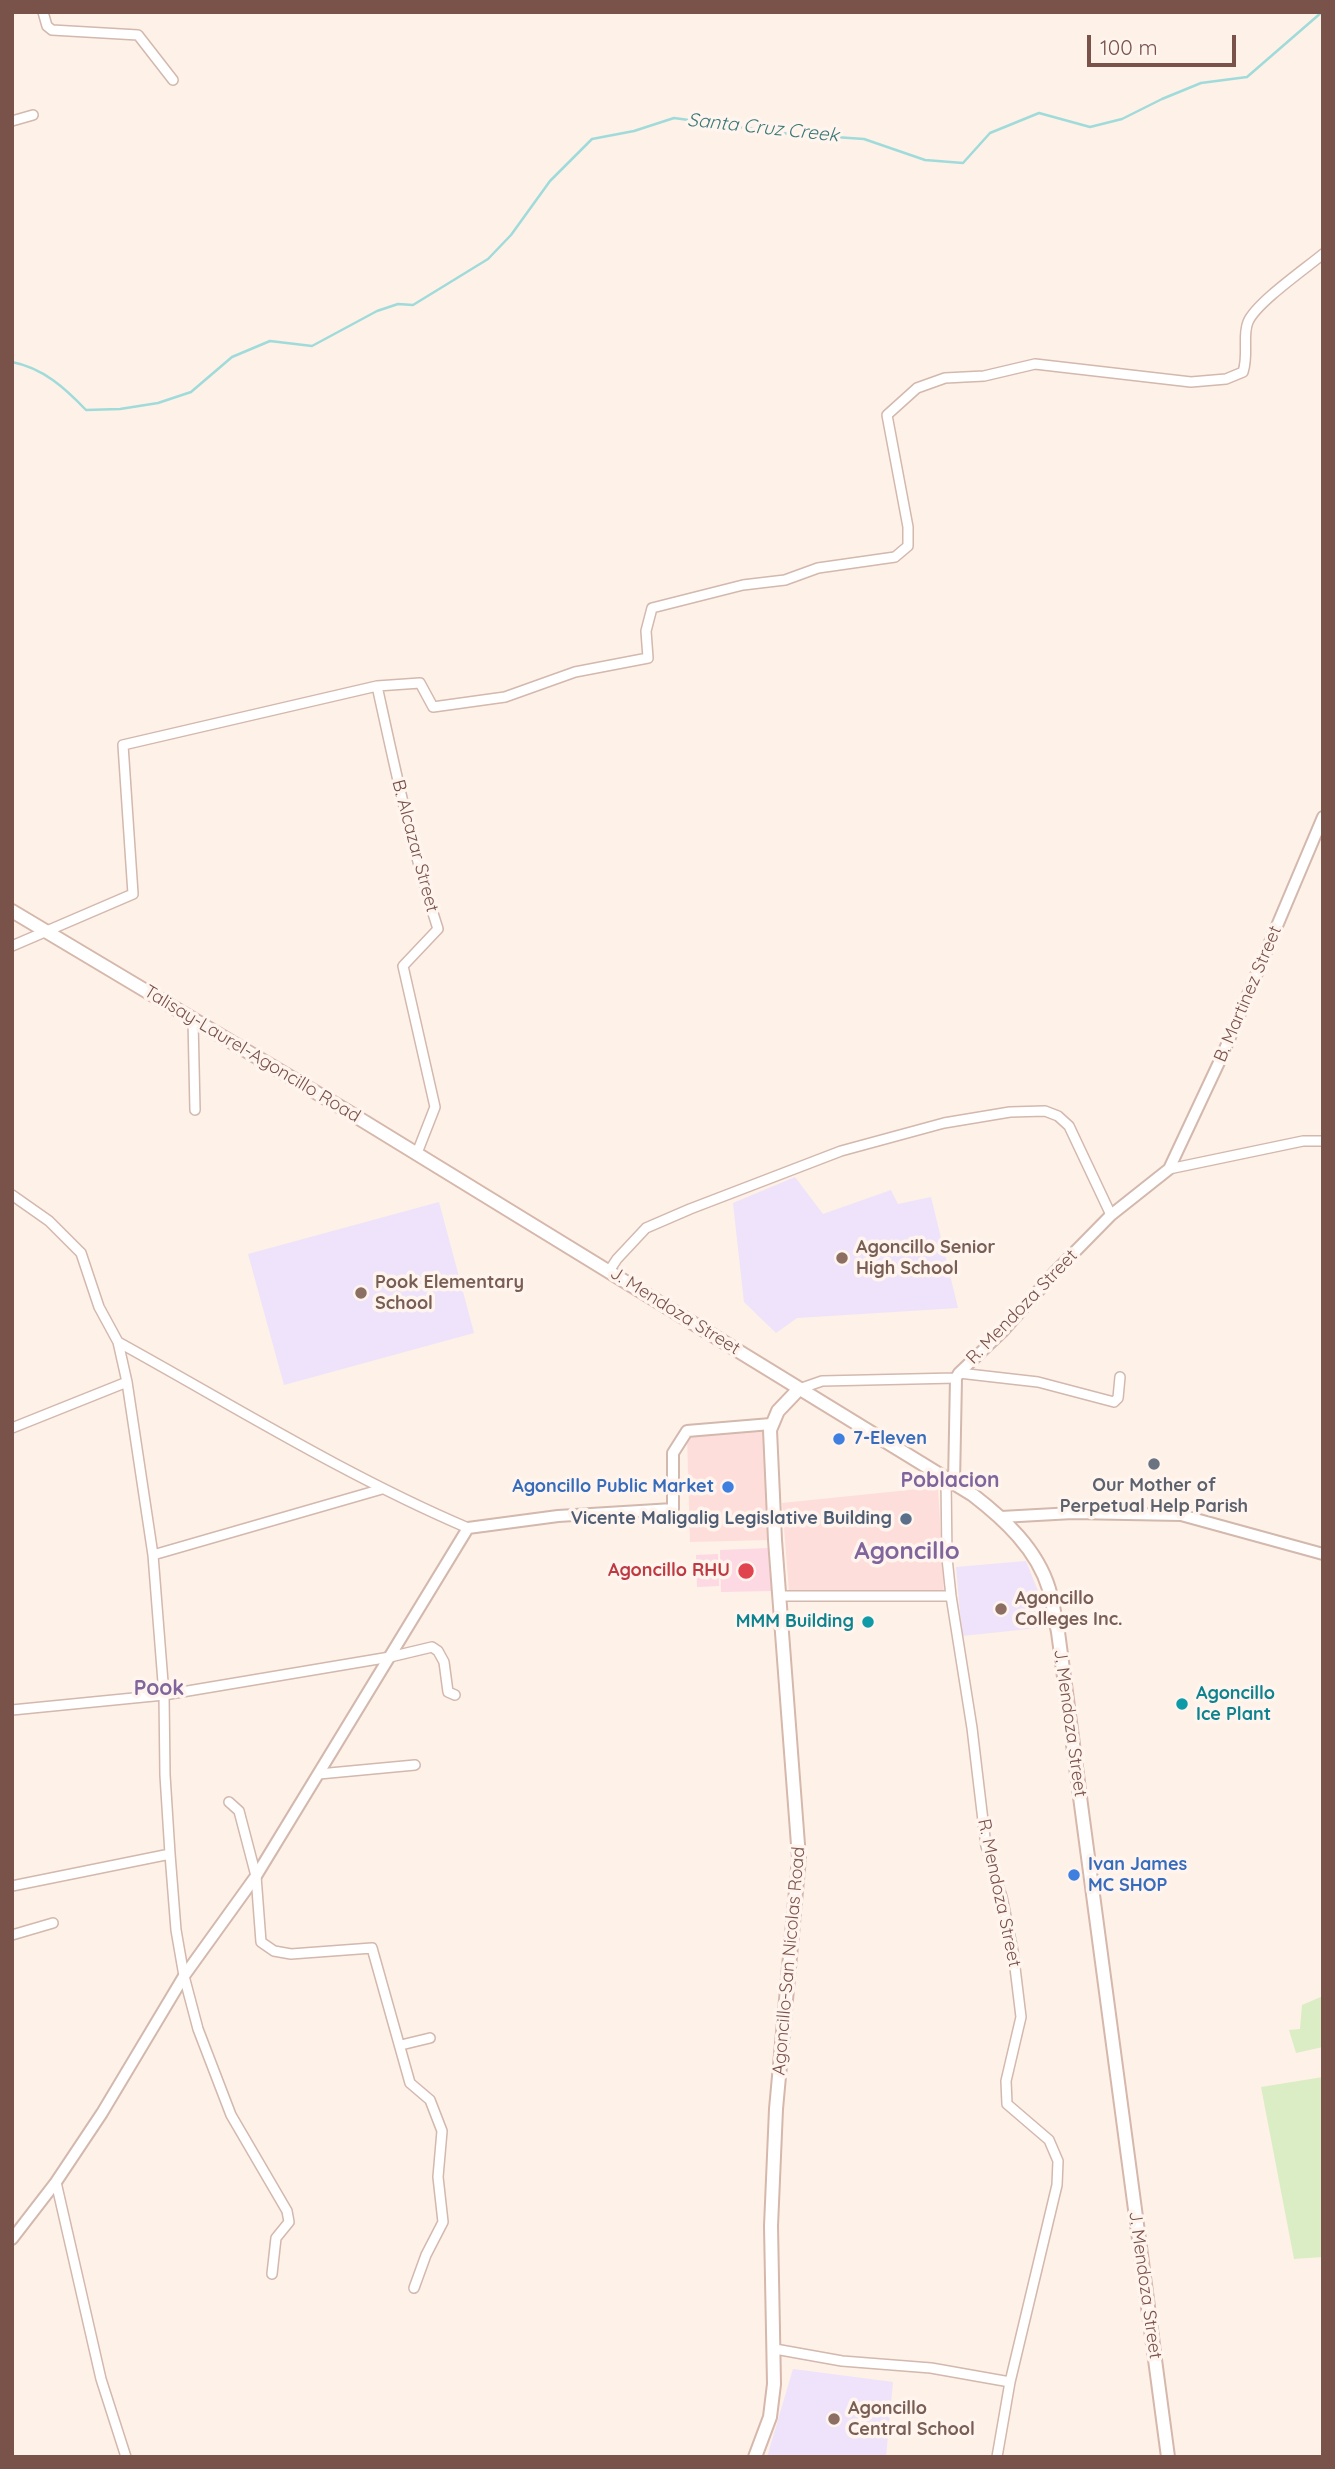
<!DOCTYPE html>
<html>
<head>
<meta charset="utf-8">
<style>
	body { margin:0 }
	#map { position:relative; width:1335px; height:2469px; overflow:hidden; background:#fef1e7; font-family:Quicksand,sans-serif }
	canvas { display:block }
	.frame { position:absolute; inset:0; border:14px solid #795249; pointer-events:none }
	.scale { position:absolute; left:1087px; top:35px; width:149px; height:32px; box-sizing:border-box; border:4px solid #795249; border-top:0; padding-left:9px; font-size:21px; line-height:24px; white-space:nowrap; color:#795249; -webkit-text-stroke:5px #fff5ee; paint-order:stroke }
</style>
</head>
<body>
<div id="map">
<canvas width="1335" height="2469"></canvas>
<div class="frame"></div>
<div class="scale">100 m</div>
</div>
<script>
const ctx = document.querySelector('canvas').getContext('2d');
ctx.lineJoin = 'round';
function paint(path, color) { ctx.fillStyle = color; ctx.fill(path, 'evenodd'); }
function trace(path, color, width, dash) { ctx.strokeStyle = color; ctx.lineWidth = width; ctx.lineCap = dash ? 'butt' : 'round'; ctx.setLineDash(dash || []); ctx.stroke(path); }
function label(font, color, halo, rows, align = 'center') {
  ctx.font = font + ' Quicksand,sans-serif'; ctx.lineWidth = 7; ctx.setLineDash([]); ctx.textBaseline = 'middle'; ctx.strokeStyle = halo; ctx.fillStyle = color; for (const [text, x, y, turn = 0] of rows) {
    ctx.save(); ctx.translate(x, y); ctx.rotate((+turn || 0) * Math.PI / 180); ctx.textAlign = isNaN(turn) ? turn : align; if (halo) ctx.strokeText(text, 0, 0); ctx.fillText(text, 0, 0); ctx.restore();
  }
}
const commercial = new Path2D(`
	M 764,1430 L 769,1540 L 690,1542 L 687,1435 Z
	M 938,1487 L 944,1594 L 789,1591 L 782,1503 Z`);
const education = new Path2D(`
	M 795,1177 L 823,1214 L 891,1190 L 898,1204 L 931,1197 L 958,1308 L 797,1318 L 776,1333 L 744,1302 L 733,1203 Z
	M 439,1202 L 474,1333 L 284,1385 L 248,1254 Z
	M 1026,1561 L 1038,1591 L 1048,1627 L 962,1636 L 956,1567 Z
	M 793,2369 L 893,2382 L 886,2457 L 767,2457 Z`);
const medical = new Path2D(`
	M 769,1548 L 773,1591 L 721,1592 L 720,1550 Z
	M 718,1554 L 719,1586 L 697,1587 L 696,1555 Z`);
const green = new Path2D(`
	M 1323,1996 L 1323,2047 L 1296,2053 L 1289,2030 L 1300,2029 L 1302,2005 Z
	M 1323,2077 L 1323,2257 L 1294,2259 L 1261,2087 Z`);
const stream = new Path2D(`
	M 12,362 C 43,368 65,388 86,410 L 120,409 L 158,403 L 191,392 L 232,357 L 270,341 L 312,346 L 377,311 L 398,304 L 413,305 L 488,259 L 511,235 L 550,181 L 592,139 L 634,131 L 674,118 L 791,134 L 864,139 L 925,160 L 963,163 L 990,133 L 1039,113 L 1090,127 L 1122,119 L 1162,99 L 1201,83 L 1247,77 L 1322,12`);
const minor = new Path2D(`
	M 43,12 L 47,26 L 52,30 L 138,35 L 173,80
	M 12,121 L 33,115
	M 377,686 C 395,768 412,850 438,929 L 403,966 L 435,1107 L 417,1153
	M 12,946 L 133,894 L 123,745 L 377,686 L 420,683 L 433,707 L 505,697 L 575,672 L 648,658 L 646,631 L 652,608 L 743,585 L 785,580 L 818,568 L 895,557 L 908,546 L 908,527 L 887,415 L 917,388 L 945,378 L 984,376 L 1035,364 L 1191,382 L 1226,379 L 1243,372 C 1249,354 1242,336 1248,322 C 1256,303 1305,269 1323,254
	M 193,1020 L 195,1110
	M 1169,1169 L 1303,1141 L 1323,1141
	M 12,1195 L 49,1221 L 81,1253 L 99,1307 L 118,1342 L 127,1382 L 153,1555 L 164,1695 L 165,1775 L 170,1854 L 176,1930 L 184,1976 L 198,2029 L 231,2115 L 287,2211 L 289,2222 L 276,2238 L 272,2274
	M 609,1271 L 617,1259 L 646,1228 L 690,1209 L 841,1151 L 944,1123 L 1010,1112 L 1045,1111 L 1058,1116 L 1069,1126 L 1111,1215
	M 118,1342 C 234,1406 346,1476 468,1528
	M 959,1373 L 1038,1382 L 1114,1402 L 1118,1398 L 1120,1377
	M 799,1389 L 822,1381 L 956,1378
	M 12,1428 L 127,1382
	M 946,1478 L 947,1558 L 951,1596 L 972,1728 L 986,1846 L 1002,1897 L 1013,1951 L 1021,2017 L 1006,2081 L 1007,2104 L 1049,2140 L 1058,2161 L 1057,2185 L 1010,2382 L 997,2457
	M 153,1555 L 382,1489
	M 781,1596 L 951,1596
	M 12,1710 L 164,1695 L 390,1657 L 432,1647 L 438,1651 L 444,1662 L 448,1692 L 455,1695
	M 319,1774 L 415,1765
	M 229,1802 L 239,1811 L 256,1876 L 261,1942 L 274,1951 L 291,1954 L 372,1948 L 410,2083 L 430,2100 L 442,2131 L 438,2177 L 443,2222 L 426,2255 L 414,2288
	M 12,1886 L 170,1854
	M 12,1935 L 53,1923
	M 401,2045 L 430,2038
	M 56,2182 L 101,2379 L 126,2457
	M 775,2349 L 842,2361 L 931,2368 L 1010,2382`);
const tertiary = new Path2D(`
	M 954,1483 L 956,1378 L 959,1373 L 1002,1332 L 1055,1272 L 1111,1215 L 1169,1169 L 1222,1056 L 1323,817
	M 1001,1517 L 1073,1513 L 1181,1515 L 1323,1554
	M 12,2239 L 56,2182 L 102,2113 L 184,1976 L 256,1876 L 468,1528 L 558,1516 L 673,1509 L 673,1453 L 687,1431 L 771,1424`);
const secondary = new Path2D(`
	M 12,911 L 347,1111 L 973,1495 C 1004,1519 1037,1549 1049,1589 C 1053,1603 1055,1618 1058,1632 L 1168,2457
	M 755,2457 L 770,2417 L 774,2384 L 771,2226 L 776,2109 L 799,1858 L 775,1540 L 770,1430 L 778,1411 L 799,1389`);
const markers = [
	[842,1258,7,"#8d6e63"],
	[361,1293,7,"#8d6e63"],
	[839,1439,7,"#3f7fe0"],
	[1154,1464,7,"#6b7280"],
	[728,1487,7,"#3f7fe0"],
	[906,1519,7,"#5c6f8a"],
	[746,1571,9,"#e0444e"],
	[1001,1609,7,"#8d6e63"],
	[868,1622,7,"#0f9aa8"],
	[1182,1704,7,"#0f9aa8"],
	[1074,1875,7,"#3f7fe0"],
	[834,2419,7,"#8d6e63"]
];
const streetNames = [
	["B. Alcazar Street",415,846,75],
	["B. Martinez Street",1248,994,-67],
	["Talisay-Laurel-Agoncillo Road",252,1054,31],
	["R. Mendoza Street",1022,1307,-46],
	["J. Mendoza Street",675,1311,32],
	["J. Mendoza Street",1070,1723,82],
	["R. Mendoza Street",999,1893,78],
	["Agoncillo-San Nicolas Road",789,1961,-85],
	["J. Mendoza Street",1145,2285,82]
];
const educationNames = [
	["Agoncillo Senior",856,1248],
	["High School",856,1269],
	["Pook Elementary",375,1283],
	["School",375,1304],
	["Agoncillo",1015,1599],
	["Colleges Inc.",1015,1620],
	["Agoncillo",848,2409],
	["Central School",848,2430]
];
const shopNames = [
	["7-Eleven",853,1439],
	["Agoncillo Public Market",714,1487,"right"],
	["Ivan James",1088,1865],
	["MC SHOP",1088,1886]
];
const worshipNames = [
	["Our Mother of",1154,1486],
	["Perpetual Help Parish",1154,1507]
];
const serviceNames = [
	["Vicente Maligalig Legislative Building",892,1519]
];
const healthNames = [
	["Agoncillo RHU",730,1571]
];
const cultureNames = [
	["MMM Building",854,1622],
	["Agoncillo",1196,1694,"left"],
	["Ice Plant",1196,1715,"left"]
];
const waterNames = [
	["Santa Cruz Creek",763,128,6]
];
const quarterNames = [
	["Poblacion",950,1481],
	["Pook",159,1689]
];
const districtNames = [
	["Agoncillo",907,1552]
];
paint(commercial, '#fededa');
paint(education, '#eee3fa');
paint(medical, '#fcd9e3');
paint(green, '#dbedc4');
trace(stream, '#9fdbda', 2.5);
trace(minor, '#d3b8ae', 12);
trace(tertiary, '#d3b8ae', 14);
trace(secondary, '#d6b7ab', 16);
trace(minor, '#fff', 9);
trace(tertiary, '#fff', 10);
trace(secondary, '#fff', 12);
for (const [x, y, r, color] of markers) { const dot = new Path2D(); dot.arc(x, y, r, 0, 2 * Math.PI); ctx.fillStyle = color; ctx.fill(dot); trace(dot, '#fff5ee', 2.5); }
label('18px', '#795249', '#fff5ee', streetNames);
label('bold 18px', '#785e54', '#fff5ee', educationNames, 'left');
label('bold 18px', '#366cbe', '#fff5ee', shopNames, 'left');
label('bold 18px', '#5b616d', '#fff5ee', worshipNames);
label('bold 18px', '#4e5e75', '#fff5ee', serviceNames, 'right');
label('bold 18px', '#be3a42', '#fff5ee', healthNames, 'right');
label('bold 18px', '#0d838f', '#fff5ee', cultureNames, 'right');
label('italic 19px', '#387877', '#fff5ee', waterNames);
label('bold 21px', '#80659d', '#fff5ee', quarterNames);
label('bold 24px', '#80659d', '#fff5ee', districtNames);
</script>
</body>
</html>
